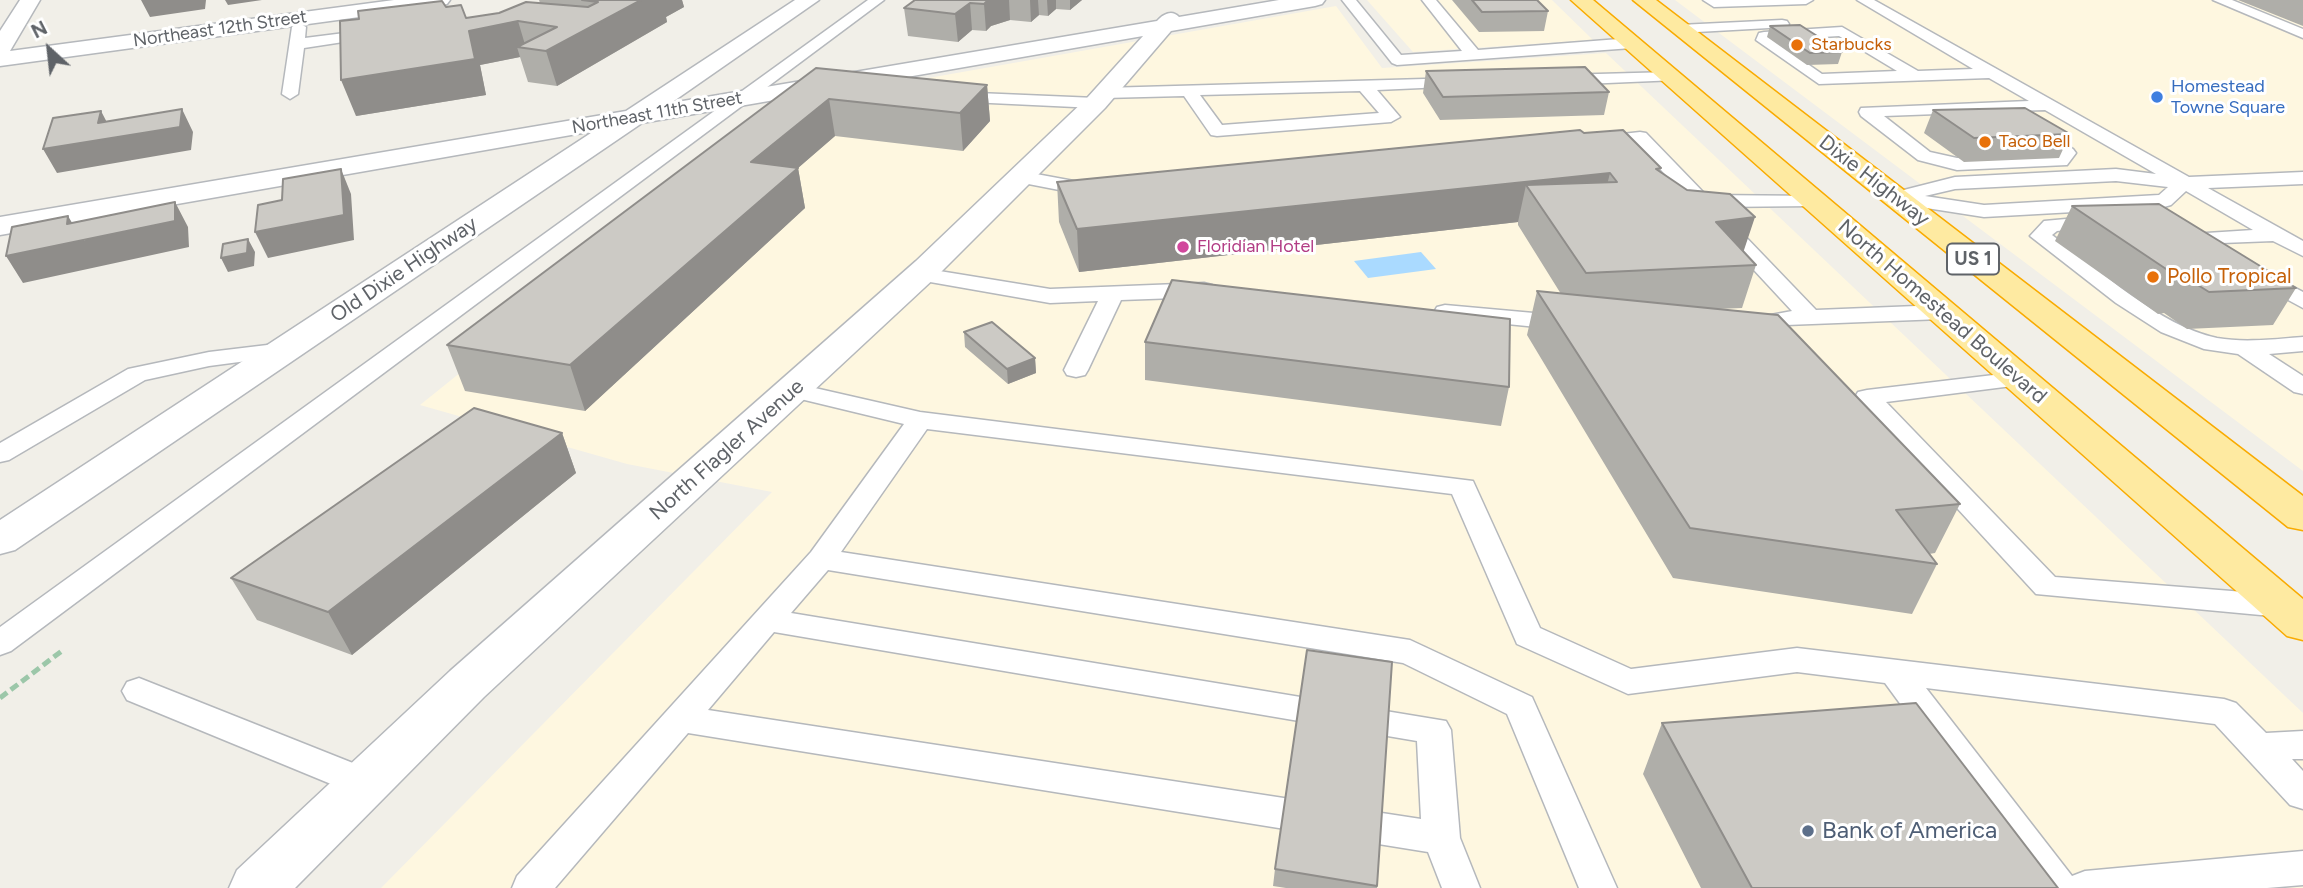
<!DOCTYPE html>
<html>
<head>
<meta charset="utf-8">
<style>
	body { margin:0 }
	#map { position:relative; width:2303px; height:888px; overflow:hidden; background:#f1efe8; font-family:Figtree,sans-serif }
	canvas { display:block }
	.north { position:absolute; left:14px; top:14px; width:70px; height:70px; -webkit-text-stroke:5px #fff; paint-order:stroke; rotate:333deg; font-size:19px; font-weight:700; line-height:28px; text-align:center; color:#5f6368 }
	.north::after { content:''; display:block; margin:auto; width:24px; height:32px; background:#5f6368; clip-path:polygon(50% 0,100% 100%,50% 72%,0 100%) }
</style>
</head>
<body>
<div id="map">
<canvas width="2303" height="888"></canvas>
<div class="north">N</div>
</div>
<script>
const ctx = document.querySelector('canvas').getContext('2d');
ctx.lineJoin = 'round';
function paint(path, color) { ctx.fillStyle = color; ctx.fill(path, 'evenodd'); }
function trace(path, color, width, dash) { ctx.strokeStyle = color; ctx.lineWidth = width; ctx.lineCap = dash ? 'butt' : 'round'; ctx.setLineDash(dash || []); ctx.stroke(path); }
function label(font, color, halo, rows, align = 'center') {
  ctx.font = font + ' Figtree,sans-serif'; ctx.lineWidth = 6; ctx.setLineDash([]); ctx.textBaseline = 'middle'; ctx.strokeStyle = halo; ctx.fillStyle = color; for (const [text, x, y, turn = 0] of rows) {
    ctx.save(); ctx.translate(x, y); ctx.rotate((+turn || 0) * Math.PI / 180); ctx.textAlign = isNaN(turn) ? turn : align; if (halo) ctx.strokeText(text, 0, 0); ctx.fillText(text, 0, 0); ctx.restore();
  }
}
const commercial = new Path2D(`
	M 1367,0 L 1552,0 L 1593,40 L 1413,52 Z
	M 1675,0 L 2303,0 L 2303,471 Z
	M 1336,6 L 1382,68 L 1606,53 L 2303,713 L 2303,888 L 381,888 L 772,492 L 627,464 L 420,405 L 798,101 Z`);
const water = new Path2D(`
	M 1421,252 L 1436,269 L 1368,278 L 1354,261 Z`);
const path = new Path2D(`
	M 0,698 L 63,650`);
const service = new Path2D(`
	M 868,0 L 884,0 L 11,651 L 0,655 L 0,627 Z
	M 1342,0 L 1356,0 L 1401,55 L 1462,51 L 1422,0 L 1436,0 L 1478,50 L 1632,38 L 1640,43 L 1632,48 L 1397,65 L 1392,63 Z
	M 1703,0 L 1813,0 L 1806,4 L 1714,7 Z
	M 1857,0 L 1874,0 L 2189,177 L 2303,172 L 2303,184 L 2208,188 L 2303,241 L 2303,256 L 2273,241 L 2222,243 L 2225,248 L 2222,252 C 2210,256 2195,248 2188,238 L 2191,234 L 2253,230 L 2186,191 L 2171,205 L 2164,207 L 1984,217 L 1888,202 L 1885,198 L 1888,194 L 1955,177 L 2116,169 L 2156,174 L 2045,110 L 2013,111 L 2073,149 L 2076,153 L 2067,165 L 1957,170 L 1918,160 L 1861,116 L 1859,112 L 1861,108 L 2029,101 L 1989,78 L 1819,84 L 1756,40 L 1759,33 L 1764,32 L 1842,27 L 1918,71 L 1973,69 ZM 1839,36 L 1897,71 L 1822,74 L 1773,40 ZM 1991,112 L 2057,154 L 1957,158 L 1930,152 L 1884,116 ZM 2116,181 L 2168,187 L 2159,195 L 1984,205 L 1925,196 L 1955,189 Z
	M 2213,0 L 2232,0 L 2303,29 L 2303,38 Z
	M 1782,20 L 1787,21 L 1789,24 L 1787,27 L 1679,33 L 1672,29 L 1679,25 Z
	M 299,23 L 306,27 L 305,38 L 376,29 L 383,33 L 376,37 L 304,48 L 298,94 L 290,99 L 282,94 L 292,27 Z
	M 1671,72 L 1679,77 L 1677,80 L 1561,85 L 1553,80 L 1561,75 Z
	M 1460,78 L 1466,80 L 1468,83 L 1466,86 L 1377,90 L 1400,117 L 1391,122 L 1217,136 L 1211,135 L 1184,96 L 1104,98 L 1096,93 L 1104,88 ZM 1360,91 L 1379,113 L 1222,125 L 1200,95 Z
	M 954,92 L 1096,98 L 1104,103 L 1096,108 L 948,101 L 946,97 Z
	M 1640,132 L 1646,133 L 1706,195 L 1820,196 L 1823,200 L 1813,206 L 1717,207 L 1816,310 L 1942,305 L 1950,307 L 1953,312 L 1950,317 L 1942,319 L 1786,325 L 1747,333 L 1739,331 L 1736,326 L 1739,321 L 1792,311 L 1636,143 L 1595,147 L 1586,142 L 1595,137 Z
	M 1020,171 L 1090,184 L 1100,190 L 1090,196 L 1013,181 L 1011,177 L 1013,173 Z
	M 2099,216 L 2106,218 L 2109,222 L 2106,226 L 2057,231 L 2052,235 C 2099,269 2159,326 2217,338 C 2245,343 2275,339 2303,337 L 2303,351 L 2269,354 L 2303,376 L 2303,394 L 2294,392 L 2238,354 L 2204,349 L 2161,332 L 2116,303 L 2030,236 L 2044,221 Z
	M 921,268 L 1050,289 L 1204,283 L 1212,285 L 1215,290 L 1212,295 L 1204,297 L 1121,300 L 1088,370 L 1085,375 L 1076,377 L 1067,375 L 1064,370 L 1098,301 L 1050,303 L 913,279 L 910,274 L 913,269 Z
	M 2263,271 L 2303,292 L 2303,308 L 2255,282 L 2252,277 L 2255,272 Z
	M 1445,305 L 1567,316 L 1575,318 L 1578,323 L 1575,328 L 1567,330 L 1437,317 L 1434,312 L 1437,307 Z
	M 284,343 L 292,345 L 296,350 L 292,355 L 209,366 L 145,380 L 9,460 L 0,462 L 0,443 L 128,369 L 209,352 Z
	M 2019,372 L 2028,374 L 2031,379 L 2028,384 L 1886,402 L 2055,577 L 2282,595 L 2293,598 L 2297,606 L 2293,614 L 2282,617 L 2036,594 L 1855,397 L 1858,392 L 1867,390 Z
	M 793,383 L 920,412 L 1473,481 L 1540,628 L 1631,669 L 1797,648 L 2224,699 L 2236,703 L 2266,733 L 2303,731 L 2303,759 L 2292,759 L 2303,771 L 2303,809 L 2290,805 L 2215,724 L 1926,688 L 2072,876 L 2085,871 L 2303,851 L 2303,885 L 2267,888 L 2035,888 L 1885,683 L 1797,672 L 1628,694 L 1517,644 L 1452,494 L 927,429 L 841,552 L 1410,640 L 1532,697 L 1617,888 L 1579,888 L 1507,714 L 1403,663 L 828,570 L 791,613 L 1446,721 L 1451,730 L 1460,838 L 1480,888 L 1442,888 L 1428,852 L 688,733 L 555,888 L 512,888 L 517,876 L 811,552 L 904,424 L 784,395 L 781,390 L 784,385 ZM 774,632 L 1417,741 L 1421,819 L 708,710 Z
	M 139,678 L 378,773 L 383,783 L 378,793 L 365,798 L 127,700 L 122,691 L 127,682 Z`);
const minor = new Path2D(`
	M 20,0 L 40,0 L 10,51 L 394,0 L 450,0 L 447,4 L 440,6 L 0,66 L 0,31 Z`);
const tertiary = new Path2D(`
	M 795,0 L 819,0 L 671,103 L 1157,21 C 1163,14 1172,9 1179,17 L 1279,0 L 1325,0 L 1322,4 L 1315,6 L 1171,31 L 1105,108 L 938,275 L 484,697 L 295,888 L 229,888 L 237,870 L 450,671 L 916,261 L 1087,98 L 1143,36 L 642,123 L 15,550 L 0,554 L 0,520 L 594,131 L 0,235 L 0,217 L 626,111 Z`);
const trunk = new Path2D(`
	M 1571,0 L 1593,0 L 2303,599 L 2303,640 L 2287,636 Z
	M 1633,0 L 1656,0 L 2303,496 L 2303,530 L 2288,527 Z`);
const wall = new Path2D(`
	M 539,0 L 682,0 L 684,7 L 666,17 L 667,22 L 557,86 L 528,82 L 520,57 L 480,65 L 486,95 L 356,116 L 466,18 L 499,13 L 540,3 Z
	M 915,0 L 1082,0 L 1070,10 L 1056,9 L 1048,16 L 1039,15 L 1031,22 L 1010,20 L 991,26 L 986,31 L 972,30 L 958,42 L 908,36 L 904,8 Z
	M 1452,0 L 1537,0 L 1548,11 L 1544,31 L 1479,32 Z
	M 2238,0 L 2303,0 L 2303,26 Z
	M 1770,26 L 1842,52 L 1838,64 L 1807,65 L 1767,37 Z
	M 816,68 L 987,85 L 990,121 L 963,151 L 835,136 L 798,168 L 805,208 L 585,411 L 465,391 L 447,345 Z
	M 1426,71 L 1609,92 L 1604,115 L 1440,120 L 1423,93 Z
	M 1933,110 L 2070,134 L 2059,158 L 1964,162 L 1924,133 Z
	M 1584,133 L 1661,168 L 1660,171 L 1756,265 L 1742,308 L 1717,309 L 1960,504 L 1935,553 L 1929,554 L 1937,564 L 1912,614 L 1673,578 L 1527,335 L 1537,291 L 1561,294 L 1518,225 L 1518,222 L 1079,272 L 1059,222 L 1057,182 Z
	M 2072,206 L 2296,288 L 2273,325 L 2187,329 L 2164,313 L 2158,314 L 2055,241 Z
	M 964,332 L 1035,358 L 1036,373 L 1008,384 L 965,347 Z
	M 1145,342 L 1509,387 L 1501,426 L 1145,380 Z
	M 562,433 L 576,473 L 352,655 L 257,620 L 231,578 Z
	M 1392,662 L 1377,888 L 1286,888 L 1273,886 L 1275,869 Z
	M 1662,723 L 2058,888 L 1701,888 L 1643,774 Z`);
const shadedWall = new Path2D(`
	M 141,0 L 206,0 L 205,9 L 150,17 Z
	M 225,0 L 262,0 L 228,5 Z
	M 641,0 L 682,0 L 684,7 L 666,17 L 667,22 L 557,86 L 546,51 Z
	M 988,0 L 1009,0 L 1010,20 L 991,26 L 986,31 L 984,4 Z
	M 1030,0 L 1038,0 L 1039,15 L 1031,22 Z
	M 1047,0 L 1056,0 L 1056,9 L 1048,16 Z
	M 1070,0 L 1082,0 L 1070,10 Z
	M 970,3 L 972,30 L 958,42 L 955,14 Z
	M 518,21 L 526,48 L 517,47 L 520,57 L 480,65 L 486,95 L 356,116 L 341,80 L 469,31 Z
	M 987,85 L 990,121 L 963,151 L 960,113 Z
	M 829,99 L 835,136 L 798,168 L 805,208 L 585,411 L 570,365 L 751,162 Z
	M 182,109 L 193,132 L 191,150 L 57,173 L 43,149 L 98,123 L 101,111 L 113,134 Z
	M 341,169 L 351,194 L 354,240 L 268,258 L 255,232 Z
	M 1610,173 L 1600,213 L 1526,185 L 1518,222 L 1079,272 L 1077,229 Z
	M 175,202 L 188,227 L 189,247 L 23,283 L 6,256 L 67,224 L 68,216 L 83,241 Z
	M 1755,217 L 1741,259 L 1716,222 Z
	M 248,239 L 255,252 L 254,266 L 228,272 L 221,258 Z
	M 1035,358 L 1036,373 L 1008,384 L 1007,369 Z
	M 562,433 L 576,473 L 352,655 L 328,612 Z`);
const building = new Path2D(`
	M 582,0 L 641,0 L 546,51 L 517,47 L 557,27 L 518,21 L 469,31 L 475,59 L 341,80 L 340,21 L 359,19 L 358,11 L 442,1 L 446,7 L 461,5 L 466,18 L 499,13 L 526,2 L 588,7 L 598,2 Z
	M 915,0 L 988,0 L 984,4 L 970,3 L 955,14 L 904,8 Z
	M 1472,0 L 1537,0 L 1548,11 L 1482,12 Z
	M 1800,25 L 1842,52 L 1810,53 L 1770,26 Z
	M 1585,67 L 1609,92 L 1443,97 L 1426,71 Z
	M 816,68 L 987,85 L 960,113 L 829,99 L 751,162 L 798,168 L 570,365 L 447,345 Z
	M 2025,108 L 2070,134 L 1974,138 L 1933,110 Z
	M 182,109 L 180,127 L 43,149 L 53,118 L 101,111 L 98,123 Z
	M 1580,130 L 1584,133 L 1623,130 L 1661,168 L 1656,169 L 1687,190 L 1730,194 L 1755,217 L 1716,222 L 1756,265 L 1586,273 L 1526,185 L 1617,182 L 1610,173 L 1077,229 L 1057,182 Z
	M 341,169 L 344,215 L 255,232 L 258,205 L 282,200 L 283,179 Z
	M 175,202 L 175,221 L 6,256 L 12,227 L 68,216 L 67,224 Z
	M 2159,204 L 2296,288 L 2209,292 L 2185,277 L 2178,277 L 2072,206 Z
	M 248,239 L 247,253 L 221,258 L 223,244 Z
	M 1172,280 L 1510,319 L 1509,387 L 1145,342 Z
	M 1537,291 L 1778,315 L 1960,504 L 1896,510 L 1937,564 L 1690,528 Z
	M 992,322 L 1035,358 L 1007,369 L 964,332 Z
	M 474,408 L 562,433 L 328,612 L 231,578 Z
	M 1307,650 L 1392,662 L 1377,886 L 1275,869 Z
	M 1916,703 L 2058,888 L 1752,888 L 1662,723 Z`);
const markers = [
	[1797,45,7,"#e8710a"],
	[2157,97,7,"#3f7fe0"],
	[1985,142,7,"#e8710a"],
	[1183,247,7,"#d1479c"],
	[2153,277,7,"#e8710a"],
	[1808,831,7,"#5c6f8a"]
];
const farStreetnames = [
	["Northeast 12th Street",220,29,-8],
	["Northeast 11th Street",657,113,-10]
];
const farFoodnames = [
	["Starbucks",1811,45],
	["Taco Bell",1999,142]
];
const farShopnames = [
	["Homestead",2171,87],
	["Towne Square",2171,108]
];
const farHotelnames = [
	["Floridian Hotel",1197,247]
];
const shields = [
	[1973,259,52]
];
const shieldNames = [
	["US 1",1973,259]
];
const streetNames = [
	["Dixie Highway",1874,181,38],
	["Old Dixie Highway",404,270,-34],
	["North Homestead Boulevard",1942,312,41],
	["North Flagler Avenue",727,450,-42]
];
const foodNames = [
	["Pollo Tropical",2167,277]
];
const nearServicenames = [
	["Bank of America",1822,831]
];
paint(commercial, '#fef7e0');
paint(water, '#aadaff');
trace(service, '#b5b8bc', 3);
trace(minor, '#b5b8bc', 3);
trace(tertiary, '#b5b8bc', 3);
trace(trunk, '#f9ab00', 3);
trace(path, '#9cc7a9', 5, [9, 4.5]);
paint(service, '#fff');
paint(minor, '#fff');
paint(tertiary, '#fff');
paint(trunk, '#feeaa1');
paint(wall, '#afaea9');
paint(shadedWall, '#8f8d8a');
paint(building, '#cccac5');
trace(building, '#8f8d8a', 2);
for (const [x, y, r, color] of markers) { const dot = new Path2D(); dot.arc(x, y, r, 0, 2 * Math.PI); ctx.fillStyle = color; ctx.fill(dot); trace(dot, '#fff', 2.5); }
label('18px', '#5f6368', '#fff', farStreetnames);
label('18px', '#c56008', '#fff', farFoodnames, 'left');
label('18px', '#366cbe', '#fff', farShopnames, 'left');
label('18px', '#b23c85', '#fff', farHotelnames, 'left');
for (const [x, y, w] of shields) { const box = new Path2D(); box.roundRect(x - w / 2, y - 15.5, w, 31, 5); ctx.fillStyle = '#fff'; ctx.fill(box); trace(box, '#5f6368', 2); }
label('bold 19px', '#5f6368', null, shieldNames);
label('21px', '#5f6368', '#fff', streetNames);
label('21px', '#c56008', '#fff', foodNames, 'left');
label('24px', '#4e5e75', '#fff', nearServicenames, 'left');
</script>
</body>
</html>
